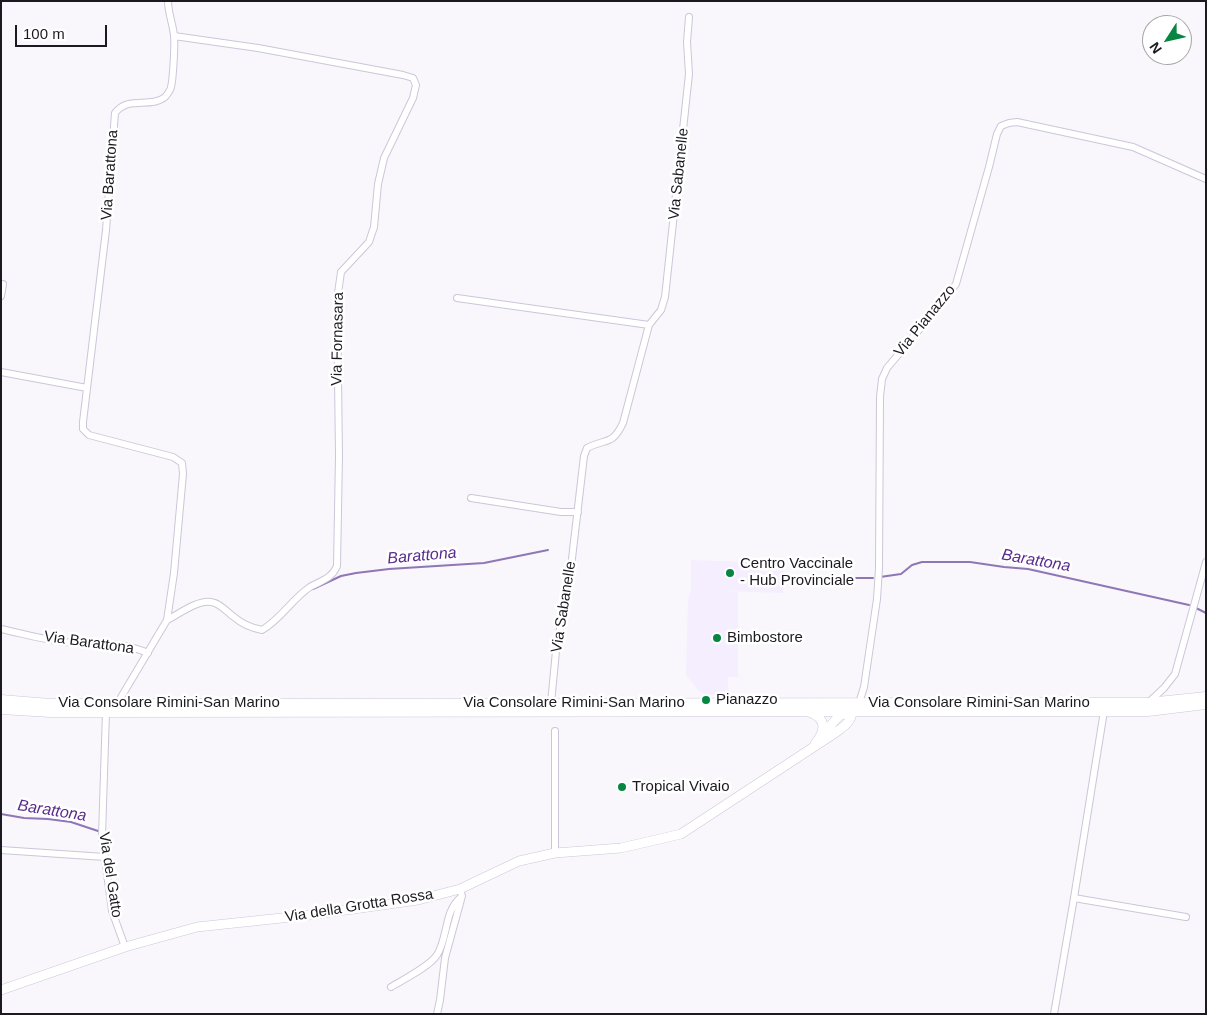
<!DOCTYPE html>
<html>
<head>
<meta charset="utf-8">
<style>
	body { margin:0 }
	#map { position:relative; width:1207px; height:1015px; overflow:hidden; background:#f9f7fc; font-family:Helvetica,sans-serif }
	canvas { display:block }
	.frame { position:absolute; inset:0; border:2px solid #1c1a21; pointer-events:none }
	.north { position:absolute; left:1142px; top:15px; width:50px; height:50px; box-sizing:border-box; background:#fff; border:1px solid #a4a3a6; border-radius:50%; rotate:235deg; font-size:14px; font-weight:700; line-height:20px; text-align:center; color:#1c1a21 }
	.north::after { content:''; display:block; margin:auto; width:18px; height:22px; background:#068640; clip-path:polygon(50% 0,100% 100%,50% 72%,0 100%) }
	.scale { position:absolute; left:15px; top:25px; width:92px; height:22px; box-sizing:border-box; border:2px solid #1c1a21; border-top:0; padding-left:6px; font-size:15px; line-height:18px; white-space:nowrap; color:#1c1a21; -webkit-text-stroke:4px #fff; paint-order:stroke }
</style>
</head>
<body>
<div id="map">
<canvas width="1207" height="1015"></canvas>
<div class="frame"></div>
<div class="north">N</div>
<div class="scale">100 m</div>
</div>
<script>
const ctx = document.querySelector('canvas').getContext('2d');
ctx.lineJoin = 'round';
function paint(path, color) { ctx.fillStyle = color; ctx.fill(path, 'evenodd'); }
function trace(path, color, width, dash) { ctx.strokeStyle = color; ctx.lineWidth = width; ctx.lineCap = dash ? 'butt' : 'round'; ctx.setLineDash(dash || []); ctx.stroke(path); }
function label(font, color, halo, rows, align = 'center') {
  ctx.font = font + ' Helvetica,sans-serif'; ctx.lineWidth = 5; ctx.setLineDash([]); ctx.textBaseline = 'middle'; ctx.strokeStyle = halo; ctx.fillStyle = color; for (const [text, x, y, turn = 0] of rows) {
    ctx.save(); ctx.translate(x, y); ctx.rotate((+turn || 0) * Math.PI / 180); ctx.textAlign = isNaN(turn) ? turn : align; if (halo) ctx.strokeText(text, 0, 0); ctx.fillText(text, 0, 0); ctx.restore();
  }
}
const built = new Path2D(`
	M 691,560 L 784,563 L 783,593 L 721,591 L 738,592 L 738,677 L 728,677 L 728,694 L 706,695 L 698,690 L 686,675 L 688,599 L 691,590 Z`);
const stream = new Path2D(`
	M 880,577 L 901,574 L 912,565 L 922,562 L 970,562 L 1004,567 L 1028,569 L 1189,605
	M 784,578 L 873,578
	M 313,589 L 341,576 L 356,573 L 389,569 L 484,563 L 548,550
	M 1196,608 L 1206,613
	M 1,814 L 24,818 L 48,819 L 71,822 L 98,831`);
const street = new Path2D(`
	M 1,296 L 3,284
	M 457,298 L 649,325
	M 1,372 L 87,388
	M 471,498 L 561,512 L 578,512
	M 167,620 C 179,614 197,600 211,602 C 220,603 227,612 234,617 C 242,624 252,628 262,630 C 281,619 292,599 310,587 C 320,581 332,579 337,566 L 339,456 L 337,300 L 341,272 L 369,242 L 374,227 L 378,184 L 384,158 L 413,98 L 416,85 L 413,78 L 403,75 L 258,48 L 174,36
	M 1,629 C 25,634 50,642 75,643 C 103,645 120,641 148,653
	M 1149,702 L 1164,688 L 1175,674 L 1206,562
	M 551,703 L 556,651 L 571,567 L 584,456 L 587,448 C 606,438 612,446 623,423 L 649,325 L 661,310 L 665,297 L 689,74 L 687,42 L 689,17
	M 859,703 L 864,687 L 877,599 L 879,568 L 880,397 L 882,379 L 887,368 L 945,299 L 956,284 L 989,167 L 997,134 L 1001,126 L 1009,123 L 1017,122 L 1133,147 L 1206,179
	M 117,704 L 167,620 L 174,573 L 183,474 L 182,463 L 173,457 L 89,435 L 83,429 L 83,422 L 106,230 L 115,113 C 129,95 150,109 165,97 C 167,95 171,89 171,87 C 173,80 175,44 174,36 C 173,24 168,13 168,1
	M 108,710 L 106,712 L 102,836 L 112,911 L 125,947
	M 1,850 L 105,857
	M 555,853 L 555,731
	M 1074,898 L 1186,917
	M 391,987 C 404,979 429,967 437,955 C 448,938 444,911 461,897
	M 437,1014 L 440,1000 L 445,958 L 462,896 L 460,889
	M 1054,1014 L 1074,898 L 1104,711`);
const secondary = new Path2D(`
	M 809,712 C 828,719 825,731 815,744
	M 822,735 L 839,716 L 850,712
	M 1,990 L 125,947 L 197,927 L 310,915 L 418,900 L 460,889 L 519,861 L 555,853 L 621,848 L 681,834 L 835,733 C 843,727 852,722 852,711`);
const primary = new Path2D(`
	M 1,700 L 50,704 L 1099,703 L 1148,703 L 1206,697
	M 1,709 L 50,712 L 106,712 L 1104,711 L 1148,711 L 1206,704`);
const markers = [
	[730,573,5,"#068640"],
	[717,638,5,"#068640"],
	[706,700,5,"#068640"],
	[622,787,5,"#068640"]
];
const streetNames = [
	["Via Sabanelle",679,174,-84],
	["Via Barattona",110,175,-86],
	["Via Pianazzo",925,321,-51],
	["Via Fornasara",338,339,-89],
	["Via Sabanelle",564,607,-81],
	["Via Barattona",89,643,8],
	["Via Consolare Rimini-San Marino",169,703],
	["Via Consolare Rimini-San Marino",574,703],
	["Via Consolare Rimini-San Marino",979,703],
	["Via del Gatto",110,875,81],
	["Via della Grotta Rossa",359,906,-9]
];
const poiNames = [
	["Centro Vaccinale",740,564],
	["- Hub Provinciale",740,581],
	["Bimbostore",727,638],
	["Pianazzo",716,700],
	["Tropical Vivaio",632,787]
];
const waterNames = [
	["Barattona",422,556,-5],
	["Barattona",1036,561,10],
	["Barattona",52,811,9]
];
paint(built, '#f4eeff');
trace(stream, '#8f77b5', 2);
trace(street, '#ccc6da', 8);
trace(secondary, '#ccc6da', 10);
trace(primary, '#ccc6da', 11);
trace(street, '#fff', 6);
trace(secondary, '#fff', 9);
trace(primary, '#fff', 10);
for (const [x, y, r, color] of markers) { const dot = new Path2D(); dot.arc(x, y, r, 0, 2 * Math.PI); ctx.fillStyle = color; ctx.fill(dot); trace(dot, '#fff', 2); }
label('15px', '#1c1a21', '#fff', streetNames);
label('15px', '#1c1a21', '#fff', poiNames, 'left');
label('italic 16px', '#592b8d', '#fff', waterNames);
</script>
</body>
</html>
